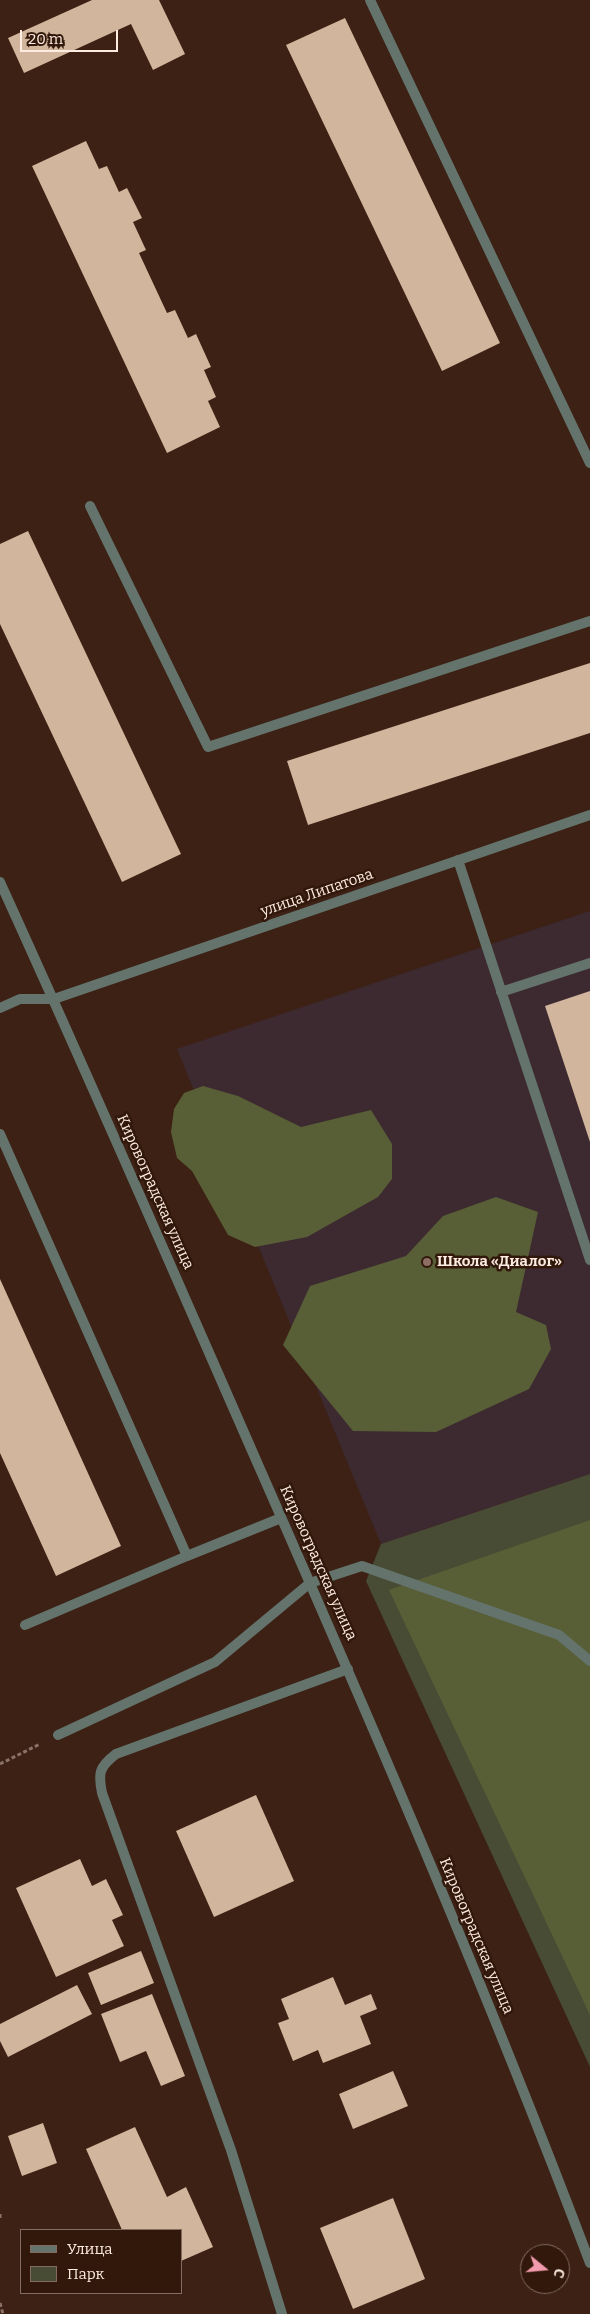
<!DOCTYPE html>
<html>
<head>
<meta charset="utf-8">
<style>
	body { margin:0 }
	#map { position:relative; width:590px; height:2314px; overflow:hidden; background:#3c2114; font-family:Bitter,serif }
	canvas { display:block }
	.legend { position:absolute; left:20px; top:2229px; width:162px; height:65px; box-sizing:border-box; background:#31180a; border:1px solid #836c60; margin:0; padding:6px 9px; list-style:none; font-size:15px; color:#feebe2 }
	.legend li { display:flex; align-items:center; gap:10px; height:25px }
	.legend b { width:25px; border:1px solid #836c60 }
	.north { position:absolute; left:520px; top:2244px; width:50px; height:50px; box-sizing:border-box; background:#31180a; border:1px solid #836c60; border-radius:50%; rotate:107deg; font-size:14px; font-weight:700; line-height:20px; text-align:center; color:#feebe2 }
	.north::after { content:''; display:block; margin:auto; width:18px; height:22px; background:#f29aad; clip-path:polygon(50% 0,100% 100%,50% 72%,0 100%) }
	.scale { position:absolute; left:20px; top:30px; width:98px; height:22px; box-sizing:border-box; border:2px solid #feebe2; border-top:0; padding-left:6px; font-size:15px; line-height:18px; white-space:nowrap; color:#feebe2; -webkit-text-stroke:4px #31180a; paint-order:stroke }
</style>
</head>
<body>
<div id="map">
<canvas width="590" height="2314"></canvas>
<ul class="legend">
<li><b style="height:6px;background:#64746d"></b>Улица</li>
<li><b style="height:14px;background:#484c34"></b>Парк</li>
</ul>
<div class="north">С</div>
<div class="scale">20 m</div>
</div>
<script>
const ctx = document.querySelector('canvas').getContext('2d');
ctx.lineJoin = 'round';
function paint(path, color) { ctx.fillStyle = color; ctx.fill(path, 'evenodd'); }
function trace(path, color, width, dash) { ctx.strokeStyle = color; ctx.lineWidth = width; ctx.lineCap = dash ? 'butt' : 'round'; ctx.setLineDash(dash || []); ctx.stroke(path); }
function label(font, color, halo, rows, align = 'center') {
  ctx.font = font + ' Bitter,serif'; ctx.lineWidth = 5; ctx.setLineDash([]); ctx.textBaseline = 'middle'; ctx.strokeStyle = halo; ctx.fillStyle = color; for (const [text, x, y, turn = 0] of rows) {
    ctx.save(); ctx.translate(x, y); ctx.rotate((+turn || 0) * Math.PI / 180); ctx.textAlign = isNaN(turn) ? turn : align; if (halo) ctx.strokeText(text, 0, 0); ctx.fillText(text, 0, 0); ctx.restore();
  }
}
const education = new Path2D(`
	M 590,911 L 590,1474 L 381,1544 L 177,1049 Z`);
const green = new Path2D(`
	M 590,1474 L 590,2067 L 366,1581 L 381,1544 Z`);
const forest = new Path2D(`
	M 203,1086 L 238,1096 L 301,1127 L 371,1110 L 392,1144 L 392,1179 L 378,1197 L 307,1237 L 255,1247 L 228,1235 L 192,1171 L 177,1158 L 171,1132 L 174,1109 L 184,1093 Z
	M 496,1197 L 538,1212 L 516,1312 L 546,1325 L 551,1349 L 529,1389 L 436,1432 L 353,1431 L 283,1345 L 310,1286 L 406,1256 L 443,1216 Z
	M 590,1520 L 590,2015 L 389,1590 Z`);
const building = new Path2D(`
	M 92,0 L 159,0 L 185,54 L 153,70 L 131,24 L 24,73 L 8,38 Z
	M 345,18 L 500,343 L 442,371 L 286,45 Z
	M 86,141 L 99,169 L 107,166 L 119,192 L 127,188 L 142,218 L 133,222 L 146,250 L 139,253 L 167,313 L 175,310 L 188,338 L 196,334 L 211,367 L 204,370 L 216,397 L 208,401 L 220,427 L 167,453 L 32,166 Z
	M 28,531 L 181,854 L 122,882 L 0,624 L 0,544 Z
	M 590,663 L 590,733 L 308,825 L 287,761 Z
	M 590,991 L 590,1142 L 545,1006 Z
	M 0,1279 L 121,1546 L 56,1576 L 0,1453 Z
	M 256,1795 L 294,1881 L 214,1917 L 176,1831 Z
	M 80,1859 L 92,1886 L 106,1879 L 123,1915 L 112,1920 L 124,1946 L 56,1977 L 16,1888 Z
	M 141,1951 L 154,1983 L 101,2005 L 88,1973 Z
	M 333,1977 L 345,2005 L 371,1994 L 377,2009 L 360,2016 L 371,2044 L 323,2063 L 318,2050 L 293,2061 L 278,2023 L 289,2019 L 281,1999 Z
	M 77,1985 L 92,2014 L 8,2057 L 0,2041 L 0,2024 Z
	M 152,1994 L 185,2076 L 161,2086 L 146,2051 L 120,2062 L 101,2014 Z
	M 393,2071 L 408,2106 L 353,2129 L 339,2094 Z
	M 43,2123 L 57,2163 L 22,2176 L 8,2136 Z
	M 135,2127 L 167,2197 L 186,2187 L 213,2247 L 181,2261 L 181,2230 L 122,2230 L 86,2149 Z
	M 393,2198 L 425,2279 L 353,2309 L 320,2228 Z`);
const path = new Path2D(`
	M 0,1764 L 40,1744
	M 0,2214 L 0,2218
	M 0,2303 L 3,2314`);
const service = new Path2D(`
	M 370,0 L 590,463
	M 90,506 L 208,747 L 590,621
	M 458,860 L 590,1260
	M 501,992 L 590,963
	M 0,1008 L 20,999 L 54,999
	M 0,1134 L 187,1556 L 281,1518
	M 25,1625 L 187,1556
	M 58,1735 L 215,1662 L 310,1583 L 362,1566 L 559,1635 L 590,1661
	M 282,2314 L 231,2150 L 102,1793 C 98,1773 99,1767 116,1754 L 348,1669`);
const tertiary = new Path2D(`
	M 0,882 C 89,1077 174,1273 260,1469 C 375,1731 489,1995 590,2263
	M 54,999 L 590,815`);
const markers = [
	[427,1262,5,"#8d6e63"]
];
const streetNames = [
	["улица Липатова",317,893,-19],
	["Кировоградская улица",155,1192,66],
	["Кировоградская улица",318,1563,66],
	["Кировоградская улица",476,1936,67]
];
const poiNames = [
	["Школа «Диалог»",437,1262]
];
paint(education, '#3d2a31');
paint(green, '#484c34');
paint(forest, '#585e36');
paint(building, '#d1b59c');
trace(path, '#8a7267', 3, [4, 2.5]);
trace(service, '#64746d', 10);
trace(tertiary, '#64746d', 10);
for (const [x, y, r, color] of markers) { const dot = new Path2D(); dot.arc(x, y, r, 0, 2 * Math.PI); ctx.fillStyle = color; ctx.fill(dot); trace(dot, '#31180a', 2); }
label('15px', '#feebe2', '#31180a', streetNames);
label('bold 15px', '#feebe2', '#31180a', poiNames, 'left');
</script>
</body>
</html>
